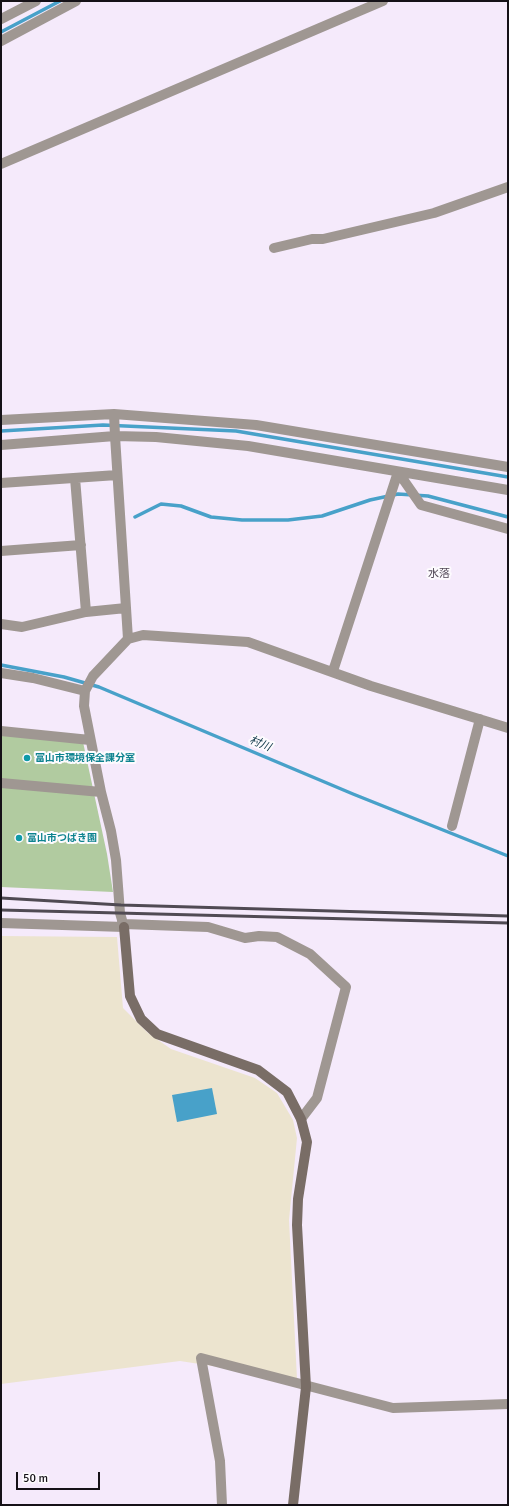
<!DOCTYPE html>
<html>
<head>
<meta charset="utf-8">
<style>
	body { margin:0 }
	#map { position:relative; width:509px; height:1506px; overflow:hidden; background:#f5eafb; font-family:Signika,sans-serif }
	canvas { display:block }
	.frame { position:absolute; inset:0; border:2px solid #151117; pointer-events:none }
	.scale { position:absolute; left:16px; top:1472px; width:84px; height:18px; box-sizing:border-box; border:2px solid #151117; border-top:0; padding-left:5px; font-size:12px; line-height:14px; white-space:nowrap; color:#151117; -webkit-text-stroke:3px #fdfbfe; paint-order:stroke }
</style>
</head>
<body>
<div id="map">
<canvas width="509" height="1506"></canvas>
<div class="frame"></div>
<div class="scale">50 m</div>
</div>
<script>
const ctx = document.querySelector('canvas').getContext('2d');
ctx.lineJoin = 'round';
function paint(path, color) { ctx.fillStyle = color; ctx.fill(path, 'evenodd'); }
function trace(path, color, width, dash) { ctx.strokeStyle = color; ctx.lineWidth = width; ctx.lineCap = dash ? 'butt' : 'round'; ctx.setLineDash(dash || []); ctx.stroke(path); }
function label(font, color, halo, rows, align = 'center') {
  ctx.font = font + ' Signika,"Noto Sans JP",sans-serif'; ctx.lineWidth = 4; ctx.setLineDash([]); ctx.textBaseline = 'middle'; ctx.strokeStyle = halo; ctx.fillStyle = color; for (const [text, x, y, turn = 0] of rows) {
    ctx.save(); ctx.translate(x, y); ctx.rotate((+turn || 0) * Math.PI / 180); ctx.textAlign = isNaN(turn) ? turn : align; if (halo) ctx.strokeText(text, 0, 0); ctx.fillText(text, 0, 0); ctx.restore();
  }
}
const industrial = new Path2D(`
	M 1,936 L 117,937 L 123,1008 L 148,1033 L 171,1049 L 255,1078 L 277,1093 L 293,1120 L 297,1138 L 289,1220 L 297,1379 L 180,1361 L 1,1384 Z`);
const green = new Path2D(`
	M 1,734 L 83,742 L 107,854 L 113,892 L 1,887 Z`);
const water = new Path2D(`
	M 212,1088 L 217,1114 L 177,1122 L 172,1095 Z`);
const stream = new Path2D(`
	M 1,32 L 60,1
	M 1,431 L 103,425 L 236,431 L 508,477
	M 135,517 L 161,504 L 181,506 L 211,517 L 242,520 L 288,520 L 322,516 L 370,500 L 398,494 L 428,496 L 508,517
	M 1,665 L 64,677 L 99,687 L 353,794 L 508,856`);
const street = new Path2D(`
	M 1,19 L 36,1
	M 1,41 L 76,1
	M 1,164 L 383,1
	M 274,248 L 312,239 L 323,239 L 434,213 L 508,187
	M 114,414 L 256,425 L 508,467
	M 1,420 L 114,414 L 115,436 L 1,445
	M 75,478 L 86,612
	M 1,483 L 117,475
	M 1,551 L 81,545
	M 1,624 L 22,627 L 86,612 L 126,608
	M 128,639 L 115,436 L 156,437 L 248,446 L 508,490
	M 333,671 L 398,472 L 421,505 L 508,529
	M 1,673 L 33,678 L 85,691
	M 1,731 L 90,740
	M 1,783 L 101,792
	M 452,826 L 480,719
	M 1,923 L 124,927 L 120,913 L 116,860 L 111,831 L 101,792 L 84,706 L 85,691 L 93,676 L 128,639 L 143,635 L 248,642 L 371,686 L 508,728
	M 124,924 L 208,927 L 245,938 L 259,936 L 277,937 L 310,954 L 346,987 L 317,1098 L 301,1119
	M 222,1505 L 220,1461 L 201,1358 L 393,1408 L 508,1404`);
const secondary = new Path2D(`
	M 124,927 L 130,996 L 141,1019 L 157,1034 L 258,1070 L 287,1092 L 301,1119 L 307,1142 L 298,1199 L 297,1225 L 306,1387 L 293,1505`);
const rail = new Path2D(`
	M 1,898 L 121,905 L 508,916
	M 1,910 L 508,923`);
const markers = [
	[27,758,4,"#0f9aa8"],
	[19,838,4,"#0f9aa8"]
];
const cultureNames = [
	["富山市環境保全課分室",35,758],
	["富山市つばき園",27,838]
];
const neighbourhoodNames = [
	["水落",439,574]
];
const waterNames = [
	["村川",260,744,22]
];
paint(industrial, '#ece4cf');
paint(green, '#b1cba0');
paint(water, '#48a1c9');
trace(stream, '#48a1c9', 3.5);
trace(street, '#9f9792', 10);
trace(secondary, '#796d66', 10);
trace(rail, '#504a53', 3);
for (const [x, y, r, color] of markers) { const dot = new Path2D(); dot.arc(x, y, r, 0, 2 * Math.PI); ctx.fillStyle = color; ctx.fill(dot); trace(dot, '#fdfbfe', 1.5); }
label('bold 10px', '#0d838f', '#fdfbfe', cultureNames, 'left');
label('11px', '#504655', '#fdfbfe', neighbourhoodNames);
label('italic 11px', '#0c3546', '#fdfbfe', waterNames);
</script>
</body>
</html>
